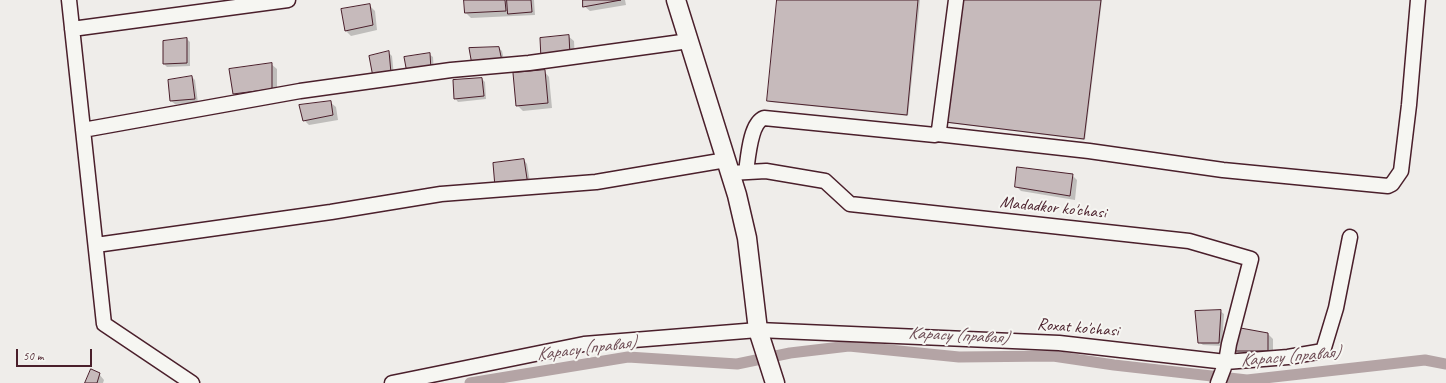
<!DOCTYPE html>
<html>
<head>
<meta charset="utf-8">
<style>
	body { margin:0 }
	#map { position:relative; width:1446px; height:383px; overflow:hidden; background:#efedea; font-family:Caveat,sans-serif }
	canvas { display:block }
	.scale { position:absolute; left:16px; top:349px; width:76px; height:18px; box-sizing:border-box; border:2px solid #4a1f2b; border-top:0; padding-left:5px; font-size:12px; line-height:14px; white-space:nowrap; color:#4a1f2b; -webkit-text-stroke:3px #f6f6f2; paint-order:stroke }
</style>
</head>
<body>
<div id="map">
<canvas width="1446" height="383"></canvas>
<div class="scale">50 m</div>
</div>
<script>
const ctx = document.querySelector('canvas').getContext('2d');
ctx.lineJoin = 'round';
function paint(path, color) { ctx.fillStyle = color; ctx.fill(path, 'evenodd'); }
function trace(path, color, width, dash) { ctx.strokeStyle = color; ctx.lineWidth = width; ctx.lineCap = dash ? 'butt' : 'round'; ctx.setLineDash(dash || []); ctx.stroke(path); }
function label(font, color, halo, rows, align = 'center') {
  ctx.font = font + ' Caveat,sans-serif'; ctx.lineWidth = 4; ctx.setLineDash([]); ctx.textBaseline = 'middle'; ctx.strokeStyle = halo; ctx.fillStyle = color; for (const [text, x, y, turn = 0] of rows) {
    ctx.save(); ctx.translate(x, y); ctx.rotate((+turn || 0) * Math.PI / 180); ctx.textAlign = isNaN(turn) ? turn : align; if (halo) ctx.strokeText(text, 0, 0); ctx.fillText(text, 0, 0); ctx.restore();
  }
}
const shadow = new Path2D(`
	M 465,0 L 534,0 L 535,15 L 471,18 L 466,13 Z
	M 584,0 L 625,0 L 626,5 L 590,11 L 584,6 Z
	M 778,0 L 920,0 L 908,116 L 770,102 L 769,101 Z
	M 961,0 L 1102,0 L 1085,140 L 948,123 L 946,122 Z
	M 370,6 L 375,11 L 377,30 L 351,36 L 346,31 Z
	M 568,36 L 574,41 L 575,60 L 542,58 Z
	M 187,39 L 190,42 L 190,66 L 167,67 L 164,64 L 164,42 Z
	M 499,48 L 502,51 L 505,64 L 476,68 Z
	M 389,53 L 392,56 L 394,76 L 378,80 Z
	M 429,54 L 433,57 L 434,73 L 411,76 Z
	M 271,64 L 277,69 L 277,94 L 239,99 L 234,94 Z
	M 544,71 L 549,77 L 552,108 L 523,111 L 517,105 Z
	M 192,77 L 195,80 L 198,103 L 175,104 L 171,101 L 169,81 Z
	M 482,79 L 485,82 L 486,99 L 458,102 L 455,98 Z
	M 330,102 L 336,107 L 338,120 L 309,125 L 304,120 Z
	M 524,160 L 527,164 L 531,188 L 499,190 Z
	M 1072,175 L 1077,180 L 1075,200 L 1021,191 L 1016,186 Z
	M 1220,311 L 1224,314 L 1222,346 L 1203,345 L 1199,342 Z
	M 1236,328 L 1268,334 L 1273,339 L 1273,356 L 1241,356 L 1236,351 Z
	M 99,374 L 104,380 L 103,383 L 87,383 Z`);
const canal = new Path2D(`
	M 470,383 L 628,357 L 737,364 L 790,353 L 849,346 L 959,357 L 1053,356 L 1114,365 L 1247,380 L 1425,360 L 1446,364`);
const building = new Path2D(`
	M 464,0 L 505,0 L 506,11 L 465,13 Z
	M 507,0 L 531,0 L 532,12 L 508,14 Z
	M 583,0 L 621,0 L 583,7 Z
	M 777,0 L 918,0 L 907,115 L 767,101 Z
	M 960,0 L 1101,0 L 1084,139 L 945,122 Z
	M 370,4 L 373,25 L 345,31 L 341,9 Z
	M 569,35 L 570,55 L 541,59 L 540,38 Z
	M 187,38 L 187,63 L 163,64 L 163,41 Z
	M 499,47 L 502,61 L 472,65 L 469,48 Z
	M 389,51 L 391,73 L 373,77 L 369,56 Z
	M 430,53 L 431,70 L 407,73 L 404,57 Z
	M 272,63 L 272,89 L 233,94 L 229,69 Z
	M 545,70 L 548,103 L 516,106 L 513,73 Z
	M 192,76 L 195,99 L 170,101 L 168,80 Z
	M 482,78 L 484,96 L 454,99 L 453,80 Z
	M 331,101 L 333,115 L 303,121 L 299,105 Z
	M 524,159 L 528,185 L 495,187 L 493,163 Z
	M 1017,167 L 1073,174 L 1070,196 L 1015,187 Z
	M 1221,310 L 1219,343 L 1198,343 L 1195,311 Z
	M 1235,327 L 1268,333 L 1268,351 L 1235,351 Z
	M 91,369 L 100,373 L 97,383 L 85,383 Z`);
const minor = new Path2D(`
	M 69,0 L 104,324 L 192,383
	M 72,29 L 288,0
	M 83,130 L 300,91 L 451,70 L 529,63 L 689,41
	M 937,134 L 1089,151 L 1223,170 L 1388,186 L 1392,184 L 1401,171 L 1409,105 L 1418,0
	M 746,172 C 748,159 750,123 764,118 L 935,135 L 939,130 L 956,0
	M 730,173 L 766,171 L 825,181 L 850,204 L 1189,241 L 1251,259 L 1229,344 L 1226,362 L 1218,383
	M 96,245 L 331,212 L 441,194 L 596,182 L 726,160
	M 392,383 L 584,344 L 758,330 L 1059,343 L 1226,362 L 1288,357 L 1323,351 L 1336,308 L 1350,237`);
const major = new Path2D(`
	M 676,0 L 737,195 L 747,238 L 758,330 L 775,383`);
const streetNames = [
	["Madadkor ko'chasi",1053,208,6],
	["Roxat ko'chasi",1078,328,5]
];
const waterNames = [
	["Карасу (правая)",958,336,3],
	["Карасу (правая)",586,349,-7],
	["Карасу (правая)",1290,357,-5]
];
paint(shadow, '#0003');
trace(canal, '#b4a4a5', 11);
paint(building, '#c6babb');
trace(building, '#4a1f2b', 1);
trace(minor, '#4a1f2b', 17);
trace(major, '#4a1f2b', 21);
trace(minor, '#f6f6f2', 14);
trace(major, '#f6f6f2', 18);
label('17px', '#4a1f2b', '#f6f6f2', streetNames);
label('italic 18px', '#6f4e56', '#f6f6f2', waterNames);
</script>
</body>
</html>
